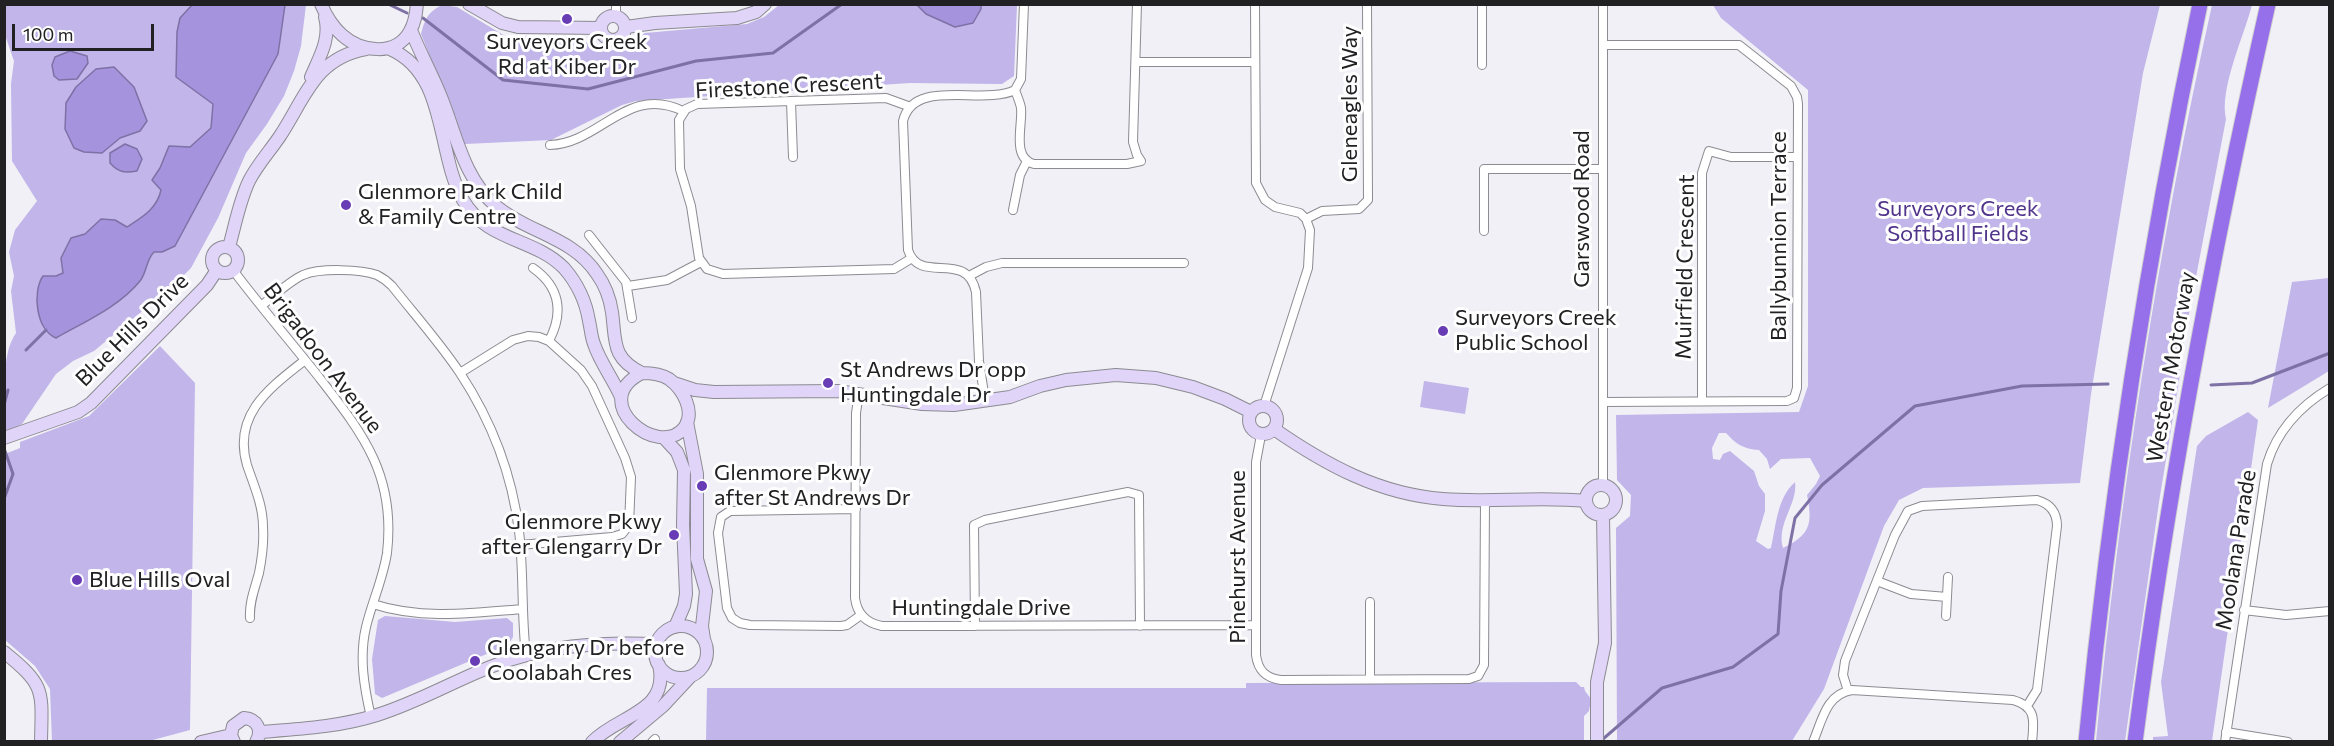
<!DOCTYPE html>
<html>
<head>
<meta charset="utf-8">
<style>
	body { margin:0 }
	#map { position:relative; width:2334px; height:746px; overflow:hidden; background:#f1f0f6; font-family:Commissioner,sans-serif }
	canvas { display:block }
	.frame { position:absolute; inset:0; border:6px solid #212123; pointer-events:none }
	.scale { position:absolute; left:12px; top:24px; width:142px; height:27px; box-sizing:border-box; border:3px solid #212123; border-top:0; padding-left:8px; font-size:18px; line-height:21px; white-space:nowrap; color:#212123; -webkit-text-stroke:4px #fefefe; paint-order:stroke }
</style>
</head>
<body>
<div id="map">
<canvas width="2334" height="746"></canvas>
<div class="frame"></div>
<div class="scale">100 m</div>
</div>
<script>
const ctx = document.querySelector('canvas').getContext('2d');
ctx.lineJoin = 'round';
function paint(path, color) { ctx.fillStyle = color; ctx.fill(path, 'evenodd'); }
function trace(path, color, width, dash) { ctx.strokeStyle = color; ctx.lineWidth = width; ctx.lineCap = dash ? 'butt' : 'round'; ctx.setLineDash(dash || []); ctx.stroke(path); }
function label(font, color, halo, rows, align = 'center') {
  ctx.font = font + ' Commissioner,sans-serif'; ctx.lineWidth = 6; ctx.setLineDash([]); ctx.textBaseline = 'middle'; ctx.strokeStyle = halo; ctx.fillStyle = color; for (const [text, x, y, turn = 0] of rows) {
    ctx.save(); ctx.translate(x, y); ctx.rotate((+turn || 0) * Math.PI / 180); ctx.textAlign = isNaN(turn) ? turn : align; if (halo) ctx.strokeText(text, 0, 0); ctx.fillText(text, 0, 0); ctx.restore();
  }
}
const green = new Path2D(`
	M 5,5 L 306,5 L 301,46 L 294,71 L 284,96 L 267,124 L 246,153 L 218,218 L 191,268 L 175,284 L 94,351 L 73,361 L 56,374 L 22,424 L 5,432 C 5,403 0,355 16,333 L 11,291 L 14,276 L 9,252 L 15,230 L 37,201 L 12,161 L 11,84 L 14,61 L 5,35 Z
	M 442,5 L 457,7 L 505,36 L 571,38 L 582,40 L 601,50 L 610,51 L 628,45 L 645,33 L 747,24 L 764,17 L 779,5 L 1017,5 L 1014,76 L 1002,84 L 910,83 L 636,101 L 622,105 L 551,140 L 465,144 L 421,34 C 425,19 428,12 442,5 Z
	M 1713,5 L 2160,5 L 2143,73 L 2091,394 L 2080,483 L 1923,488 L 1899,500 L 1884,526 L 1824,689 L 1792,741 L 1617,741 L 1616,528 L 1630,516 L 1631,495 L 1617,480 L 1616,415 L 1799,412 L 1808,386 L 1808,90 L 1721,18 ZM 1719,433 L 1726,433 C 1736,444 1743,449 1759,450 L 1767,459 L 1770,469 L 1781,459 L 1810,458 L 1820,476 L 1816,484 L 1807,495 C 1813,524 1810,535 1783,548 C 1776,524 1798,504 1795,482 C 1777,498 1776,526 1771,548 L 1768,549 L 1756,541 L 1765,511 L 1765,494 L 1759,486 L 1754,471 L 1730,451 L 1723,454 L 1720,460 L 1713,459 L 1712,448 Z
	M 2212,5 L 2252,5 C 2244,36 2219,89 2226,119 L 2181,356 L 2179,372 L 2180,375 L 2159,502 L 2125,741 L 2096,741 C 2120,494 2158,247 2212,5 Z
	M 2329,278 L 2329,371 L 2268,408 L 2292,282 Z
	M 160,346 L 195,383 L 190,730 L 149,741 L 52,741 L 50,689 L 35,666 L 5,640 L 5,454 L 20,448 L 20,442 L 89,416 Z
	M 1424,381 L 1469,388 L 1465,414 L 1420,407 Z
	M 2248,412 L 2258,420 L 2212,741 L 2153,741 L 2153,737 L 2168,736 L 2161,682 L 2197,446 L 2206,436 Z
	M 385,616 L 455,622 L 507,618 L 513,623 L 513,637 L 508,645 L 382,698 L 375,694 L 372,659 L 378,620 Z
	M 1576,682 L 1581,687 L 1584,687 L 1585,691 L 1591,699 L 1589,711 L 1584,716 L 1584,742 L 706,742 L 707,688 L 1246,688 L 1246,683 Z`);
const water = new Path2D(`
	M 192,5 L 285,5 L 278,54 L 175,246 L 162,252 L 154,252 C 146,260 147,272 140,281 C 119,307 84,322 56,338 C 36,330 32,292 43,276 L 56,276 L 63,273 L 61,258 L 71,238 L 85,234 L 101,219 L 115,220 L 127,227 C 142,217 157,209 161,190 L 152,180 L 160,168 L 169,146 L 190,147 L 211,128 L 213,104 L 176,77 L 177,32 L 180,18 Z
	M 917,5 L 981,5 L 981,9 L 973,23 L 955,27 L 926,14 Z
	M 70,51 L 87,56 L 88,63 L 77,79 L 59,80 L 54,76 L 52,65 L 55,57 Z
	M 114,67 L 134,87 L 147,121 L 140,131 L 120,138 L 102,153 L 84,152 L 74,148 L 65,129 L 66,103 L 76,87 L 96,69 Z
	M 125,144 L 137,149 L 142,159 L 137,171 C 125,173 119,173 110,163 L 110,153 Z`);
const stream = new Path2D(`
	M 388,4 L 407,13
	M 423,18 L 503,80 L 588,89 L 696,61 L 773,53 L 842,4
	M 26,350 L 46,330
	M 2211,385 L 2252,383 L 2330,353
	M 4,405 L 8,390
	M 4,499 L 13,474 L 5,451
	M 1600,739 L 1603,739 L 1662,688 L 1733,667 L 1778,634 L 1781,591 L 1795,518 L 1822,485 L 1915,406 L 2022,386 L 2108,384`);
const street = new Path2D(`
	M 616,4 L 616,16
	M 1255,4 L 1256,183 L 1265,200 L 1275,207 L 1300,213 L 1306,219 L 1310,230 L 1308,268 L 1264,406
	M 1482,4 L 1482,65
	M 1603,4 L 1603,485
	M 1136,62 L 1255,62
	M 1015,90 C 1017,96 1020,102 1021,108 C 1023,125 1011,158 1034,164 L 1127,164 L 1141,161 L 1137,155 L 1133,142 L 1137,4
	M 791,102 L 793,157
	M 908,106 L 886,98 L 697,104 L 686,109 L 679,120 L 680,169 L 691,206 L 699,258 L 707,269 L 723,274 L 894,269 L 912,258
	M 550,145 C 601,143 627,84 683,111
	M 1013,210 L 1020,175 L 1027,161
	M 1306,219 L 1322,211 L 1359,209 L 1368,200 L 1367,4
	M 1484,231 L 1484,169 L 1603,169
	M 589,235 L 626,282 L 632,318
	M 533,268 C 560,287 564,312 549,341
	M 233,270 C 260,306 290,341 318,376 C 363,434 396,475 387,553 C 383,579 372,602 366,627 C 359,657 364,687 371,717
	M 969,276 L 986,267 L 1002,263 L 1184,263
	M 628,286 L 667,280 L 701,262
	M 261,306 C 274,296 288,282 303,275 C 319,268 361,269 377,275 C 383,278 388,282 392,286 C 415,315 440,343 460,373 C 491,420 512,474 519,531 C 524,572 521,613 526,655
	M 460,373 L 513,340 L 528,336 L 539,337 L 549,341 L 581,370 L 592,386 L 625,458 L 631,477 L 629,525 L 622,534 L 612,537 L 520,545
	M 859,393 L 856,413 L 855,598 C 857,614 866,623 882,626 L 1256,625
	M 985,400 L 979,361 L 976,292 C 966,248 920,286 908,250 L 903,121 C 914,77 982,106 1015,90 L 1021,79 L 1024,4
	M 1702,401 L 1702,173 L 1709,151 L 1731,157 L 1797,157
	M 1603,402 L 1787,401 L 1794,398 L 1797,388 L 1798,104 L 1797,97 L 1791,86 L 1739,45 L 1603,45
	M 1261,435 L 1256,462 L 1256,655 C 1258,671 1266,678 1281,680 L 1469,679 L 1478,676 L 1484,665 L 1485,500
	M 856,509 L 730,511 L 721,517 L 718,533 L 727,608 L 732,618 L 740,623 L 750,625 L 841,626 L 847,625 L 861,615
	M 1877,581 L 1911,594 L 1947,597
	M 1370,602 L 1370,679
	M 373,604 C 421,620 474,613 523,609
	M 2244,610 L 2286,615 L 2330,611
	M 1946,616 L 1948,577
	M 250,618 C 249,602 255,588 259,573 C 262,558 264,542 263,527 C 263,505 254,486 247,465 C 232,414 271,387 305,360
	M 975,626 L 974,525 L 985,520 L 1020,513 L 1128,492 L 1139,495 L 1140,626
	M 1848,691 L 1843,675 L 1845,661 L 1895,535 L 1908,511 L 1922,506 L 2037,500 C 2051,504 2057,513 2057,526 L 2037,690 L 2027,706
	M 2226,732 L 2288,742
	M 652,742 L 655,739
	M 1813,742 C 1822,721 1826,694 1852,690 L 2013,700 C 2037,707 2034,721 2032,742
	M 2225,742 L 2267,464 C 2277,431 2300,406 2330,388`);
const secondary = new Path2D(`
	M 321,4 C 326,16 333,27 342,35 C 361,52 396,57 410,31 C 415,23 416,14 417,4
	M 469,4 L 502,23 L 518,27 L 601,28
	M601 28a12 12 0 1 1 24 0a12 12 0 1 1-24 0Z
	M 626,27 L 655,23 L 737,18 L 756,12 L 765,4
	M 411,30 C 420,53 432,74 441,97 C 456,134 464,179 496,206 C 528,233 573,237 597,274 C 605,285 610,299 612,312 C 616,341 611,358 642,373
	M 390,49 C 448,74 436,153 463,200 C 487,242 533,237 564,268 C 577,283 586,302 589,321 C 591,329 591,336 594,344 C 600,362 613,379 621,397
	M 311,77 C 319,58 331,39 325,17
	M 229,247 C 235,226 239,202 249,181 C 257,165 270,151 280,136 C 305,98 315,58 366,49
	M212 260a13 13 0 1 1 26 0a13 13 0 1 1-26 0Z
	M 642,373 C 652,373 661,374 669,379 C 683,389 696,412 684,428 C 658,460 586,401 642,373 Z
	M 674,383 L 695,390 L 714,392 L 838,391 L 922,404 L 954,405 L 1010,397 L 1040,386 L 1066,380 L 1116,375 L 1156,378 L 1193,387 L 1225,399 L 1251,412
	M1249 420a14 14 0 1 1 28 0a14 14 0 1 1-28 0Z
	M 687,422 L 697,474 L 697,559 L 706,591 L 702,626 L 704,639
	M 1274,429 C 1326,465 1379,494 1443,499 C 1490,503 1538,496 1586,501
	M 4,438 L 78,412 L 91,403 L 207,285 L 217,270
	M 664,438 L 677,452 L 684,470 L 683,525 L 686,594 L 684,606 L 675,627
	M1586 500a15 15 0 1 1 30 0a15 15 0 1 1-30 0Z
	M655 652a26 26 0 1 1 52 0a26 26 0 1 1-52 0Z
	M 4,652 C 46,686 42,690 41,742
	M 260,732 C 299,729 339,727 377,715 C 416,703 452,682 490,667 C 544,645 599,642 656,644
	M 201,742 L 231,735
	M 234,742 L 231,735 L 233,726 L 244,718 C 257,719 263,730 256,742
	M 592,742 C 618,715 670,712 659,665
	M 620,742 L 663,706 L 690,677
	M 1597,742 L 1597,682 L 1605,643 L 1603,516`);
const highway = new Path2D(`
	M 2086,742 C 2110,494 2149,248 2200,4
	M 2135,742 C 2167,494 2213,248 2268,4`);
const markers = [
	[567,19,6,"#673cb4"],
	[346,205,6,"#673cb4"],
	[1443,331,6,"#673cb4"],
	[828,383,6,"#673cb4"],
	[702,486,6,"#673cb4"],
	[674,535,6,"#673cb4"],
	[77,580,6,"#673cb4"],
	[475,661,6,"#673cb4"]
];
const poiNames = [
	["Surveyors Creek",567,42,"center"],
	["Rd at Kiber Dr",567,67,"center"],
	["Glenmore Park Child",358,192],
	["& Family Centre",358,217],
	["Surveyors Creek",1455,318],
	["Public School",1455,343],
	["St Andrews Dr opp",840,370],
	["Huntingdale Dr",840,395],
	["Glenmore Pkwy",714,473],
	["after St Andrews Dr",714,498],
	["Glenmore Pkwy",662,522,"right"],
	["after Glengarry Dr",662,547,"right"],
	["Blue Hills Oval",89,580],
	["Glengarry Dr before",487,648],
	["Coolabah Cres",487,673]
];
const streetNames = [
	["Firestone Crescent",789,86,-3],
	["Gleneagles Way",1350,104,-90],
	["Garswood Road",1582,209,-90],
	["Ballybunnion Terrace",1779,236,-90],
	["Muirfield Crescent",1685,267,-89],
	["Blue Hills Drive",132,330,-45],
	["Brigadoon Avenue",323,358,53],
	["Western Motorway",2171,367,-80],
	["Moolana Parade",2236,550,-81],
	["Pinehurst Avenue",1238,557,-90],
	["Huntingdale Drive",981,608]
];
const parkNames = [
	["Surveyors Creek",1958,209],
	["Softball Fields",1958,234]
];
paint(green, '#c1b5ea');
paint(water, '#a693dd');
trace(water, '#7e71a5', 1.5);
trace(stream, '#7e71a5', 3);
trace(street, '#8c8b91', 10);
trace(secondary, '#8c8b91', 14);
trace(highway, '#cececf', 17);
trace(street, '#fff', 8);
trace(secondary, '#e0d4f9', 12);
trace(highway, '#966feb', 15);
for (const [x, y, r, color] of markers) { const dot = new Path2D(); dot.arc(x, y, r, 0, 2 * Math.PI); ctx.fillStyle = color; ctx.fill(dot); trace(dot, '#fefefe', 2); }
label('22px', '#212123', '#fefefe', poiNames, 'left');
label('22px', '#212123', '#fefefe', streetNames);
label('22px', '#51348b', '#fefefe', parkNames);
</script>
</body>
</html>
